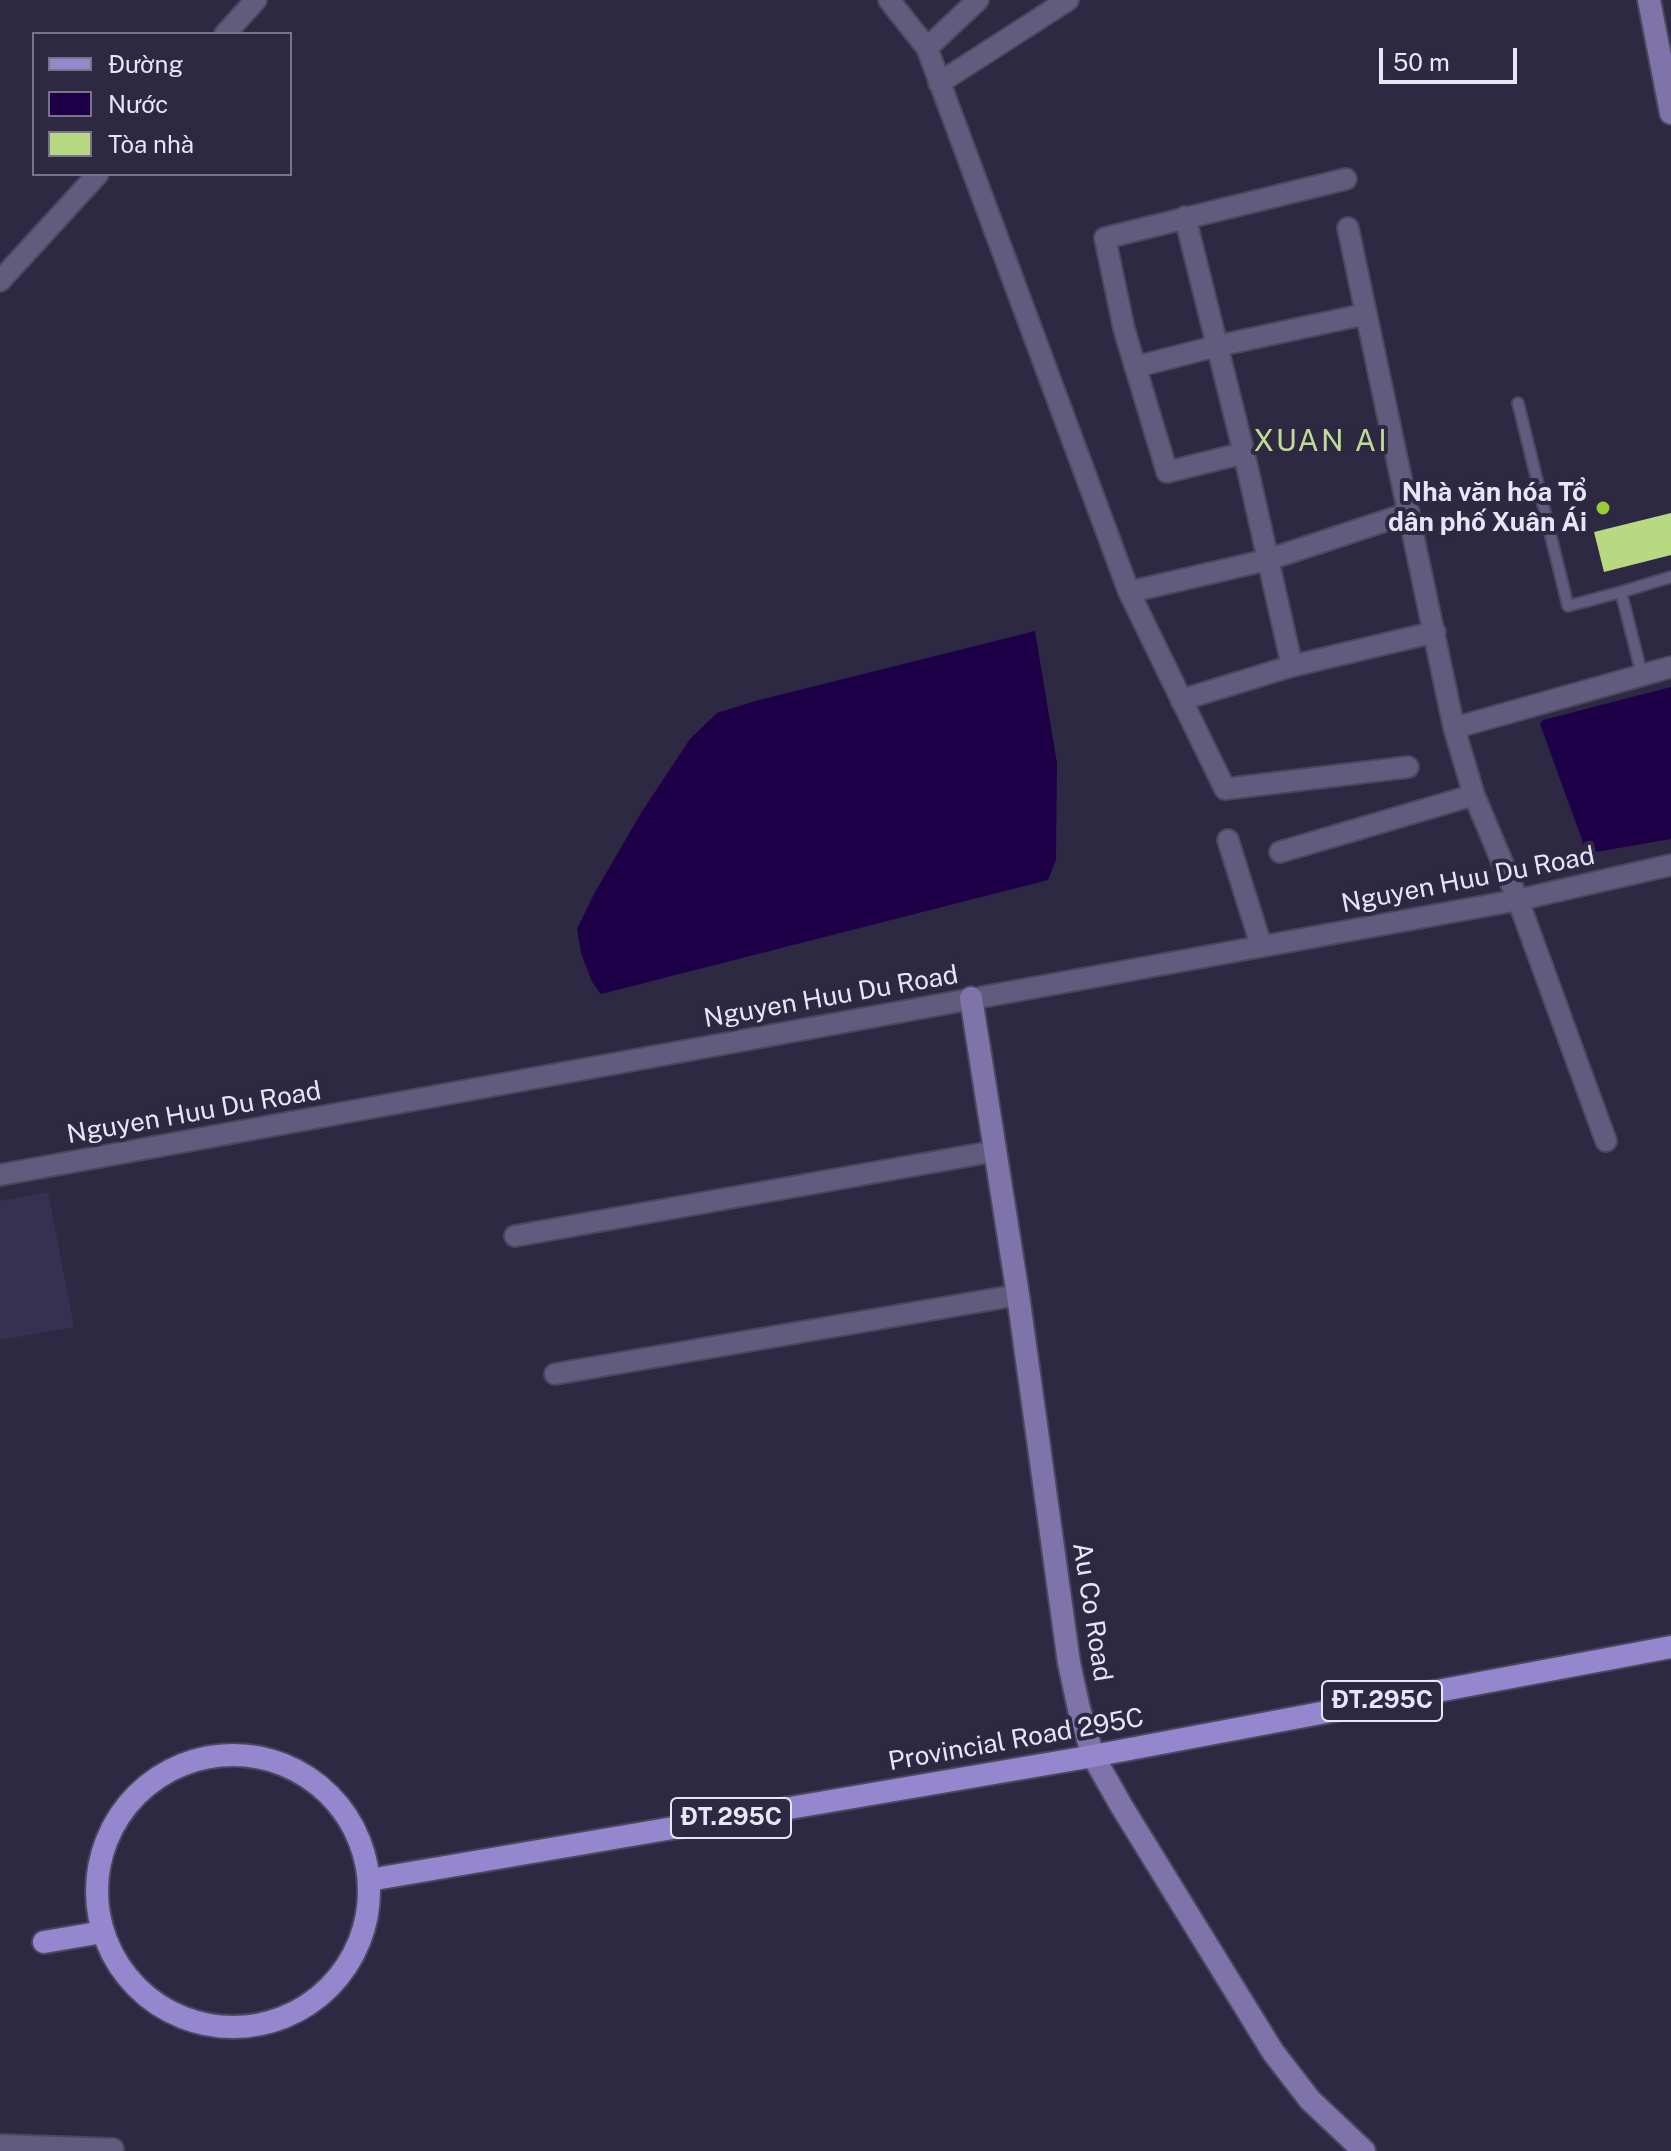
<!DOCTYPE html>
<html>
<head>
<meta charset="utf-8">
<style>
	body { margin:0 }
	#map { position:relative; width:1671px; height:2151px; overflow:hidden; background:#2e2942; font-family:"Public Sans",sans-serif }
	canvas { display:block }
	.legend { position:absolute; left:32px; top:32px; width:260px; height:144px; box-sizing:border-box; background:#2e2942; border:2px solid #78748a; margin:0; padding:10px 14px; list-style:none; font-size:24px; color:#e7e5f6 }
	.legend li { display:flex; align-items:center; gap:16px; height:40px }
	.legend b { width:40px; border:2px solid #78748a }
	.scale { position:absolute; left:1379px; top:48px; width:138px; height:36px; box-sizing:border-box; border:4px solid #e7e5f6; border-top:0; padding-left:10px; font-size:24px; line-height:28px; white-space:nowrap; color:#e7e5f6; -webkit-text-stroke:6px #2e2942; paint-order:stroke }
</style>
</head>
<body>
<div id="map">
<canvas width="1671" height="2151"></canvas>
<ul class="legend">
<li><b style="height:10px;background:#9587cd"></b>Đường</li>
<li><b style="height:22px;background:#1e0048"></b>Nước</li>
<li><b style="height:22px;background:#b6d981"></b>Tòa nhà</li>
</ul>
<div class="scale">50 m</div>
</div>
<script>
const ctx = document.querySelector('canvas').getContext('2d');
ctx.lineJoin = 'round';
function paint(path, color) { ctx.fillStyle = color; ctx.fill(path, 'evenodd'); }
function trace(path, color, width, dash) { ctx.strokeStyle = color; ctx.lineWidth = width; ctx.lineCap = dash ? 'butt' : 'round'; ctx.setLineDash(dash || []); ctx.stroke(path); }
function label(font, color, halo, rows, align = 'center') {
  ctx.font = font + ' "Public Sans",sans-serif'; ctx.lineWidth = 8; ctx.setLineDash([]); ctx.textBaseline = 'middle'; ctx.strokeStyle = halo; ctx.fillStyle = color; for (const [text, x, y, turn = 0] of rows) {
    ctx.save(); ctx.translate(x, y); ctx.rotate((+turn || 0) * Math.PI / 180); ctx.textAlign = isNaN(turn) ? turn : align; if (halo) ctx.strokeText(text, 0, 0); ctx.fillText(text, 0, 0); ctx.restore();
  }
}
const built = new Path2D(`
	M 48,1192 L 74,1327 L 0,1340 L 0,1201 Z`);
const water = new Path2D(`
	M 1035,631 L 1057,763 L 1056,860 L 1048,880 L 601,994 L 592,982 L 581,953 L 577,929 L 594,894 L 641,813 L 690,739 L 717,713 L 755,701 Z
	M 1671,687 L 1671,839 L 1590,853 L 1586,851 L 1540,724 L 1543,720 Z`);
const building = new Path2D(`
	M 1671,513 L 1671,555 L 1604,572 L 1594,532 Z`);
const service = new Path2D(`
	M 1518,403 L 1568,606 L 1621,592 L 1642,675
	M 1621,592 L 1671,577`);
const minor = new Path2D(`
	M 889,0 L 927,48 L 1129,592 L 1225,789 L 1408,767
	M 225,34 L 256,0
	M 927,48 L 978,0
	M 939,83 L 1068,0
	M 1185,217 L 1244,453 L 1292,666
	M 1348,228 L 1454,728 L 1474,795 L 1518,900 L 1606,1141
	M 0,281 L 98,174
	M 1135,367 L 1217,346 L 1366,314
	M 1244,453 L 1167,472 L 1124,329 L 1105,238 L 1346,179
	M 1129,592 L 1267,560 L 1409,513
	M 1181,700 L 1292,666 L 1435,632
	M 1454,728 L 1671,667
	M 1228,840 L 1261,945
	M 1280,852 L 1474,795
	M 0,1175 L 1518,900 L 1671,865
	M 515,1236 L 996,1151
	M 555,1374 L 1018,1295
	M 0,2145 L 113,2149`);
const secondary = new Path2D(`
	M 1649,0 L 1671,113
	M 971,998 L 1018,1295 L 1069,1663 L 1079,1709 L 1093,1756 L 1122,1807 L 1273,2052 L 1310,2100 L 1364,2151`);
const primary = new Path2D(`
	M97 1891a136 136 0 1 1 272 0a136 136 0 1 1-272 0Z
	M 369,1880 L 1082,1758 L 1671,1647
	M 44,1942 L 103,1932`);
const markers = [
	[1603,508,8,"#99cb35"]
];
const shields = [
	[1382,1701,120],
	[731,1818,120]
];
const shieldNames = [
	["ĐT.295C",1382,1701],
	["ĐT.295C",731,1818]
];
const poiNames = [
	["Nhà văn hóa Tổ",1587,493],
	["dân phố Xuân Ái",1587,523]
];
const streetNames = [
	["Nguyen Huu Du Road",1468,880,-11],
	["Nguyen Huu Du Road",831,997,-10],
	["Nguyen Huu Du Road",194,1113,-10],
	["Au Co Road",1092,1612,81],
	["Provincial Road 295C",1016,1740,-10]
];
const quarterNames = [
	["XUAN AI",1321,442]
];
paint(built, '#373151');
paint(water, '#1e0048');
paint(building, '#b6d981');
trace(service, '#4c475f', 14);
trace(minor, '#4c475f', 24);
trace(secondary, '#4c475f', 26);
trace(primary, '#4c475f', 26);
trace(service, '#615b7d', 10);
trace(minor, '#615b7d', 20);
trace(secondary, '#7e74aa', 22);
trace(primary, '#9587cd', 22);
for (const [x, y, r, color] of markers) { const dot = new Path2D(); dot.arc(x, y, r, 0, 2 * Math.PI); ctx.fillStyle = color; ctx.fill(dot); trace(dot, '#2e2942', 3); }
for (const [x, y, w] of shields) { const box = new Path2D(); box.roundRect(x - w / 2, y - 20, w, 40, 6); ctx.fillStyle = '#2e2942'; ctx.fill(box); trace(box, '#e7e5f6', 2); }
label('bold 24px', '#e7e5f6', null, shieldNames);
label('bold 26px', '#e7e5f6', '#2e2942', poiNames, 'right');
label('26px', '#e7e5f6', '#2e2942', streetNames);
ctx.letterSpacing = '2px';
label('30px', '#bfdc94', '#2e2942', quarterNames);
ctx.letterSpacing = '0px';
</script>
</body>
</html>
